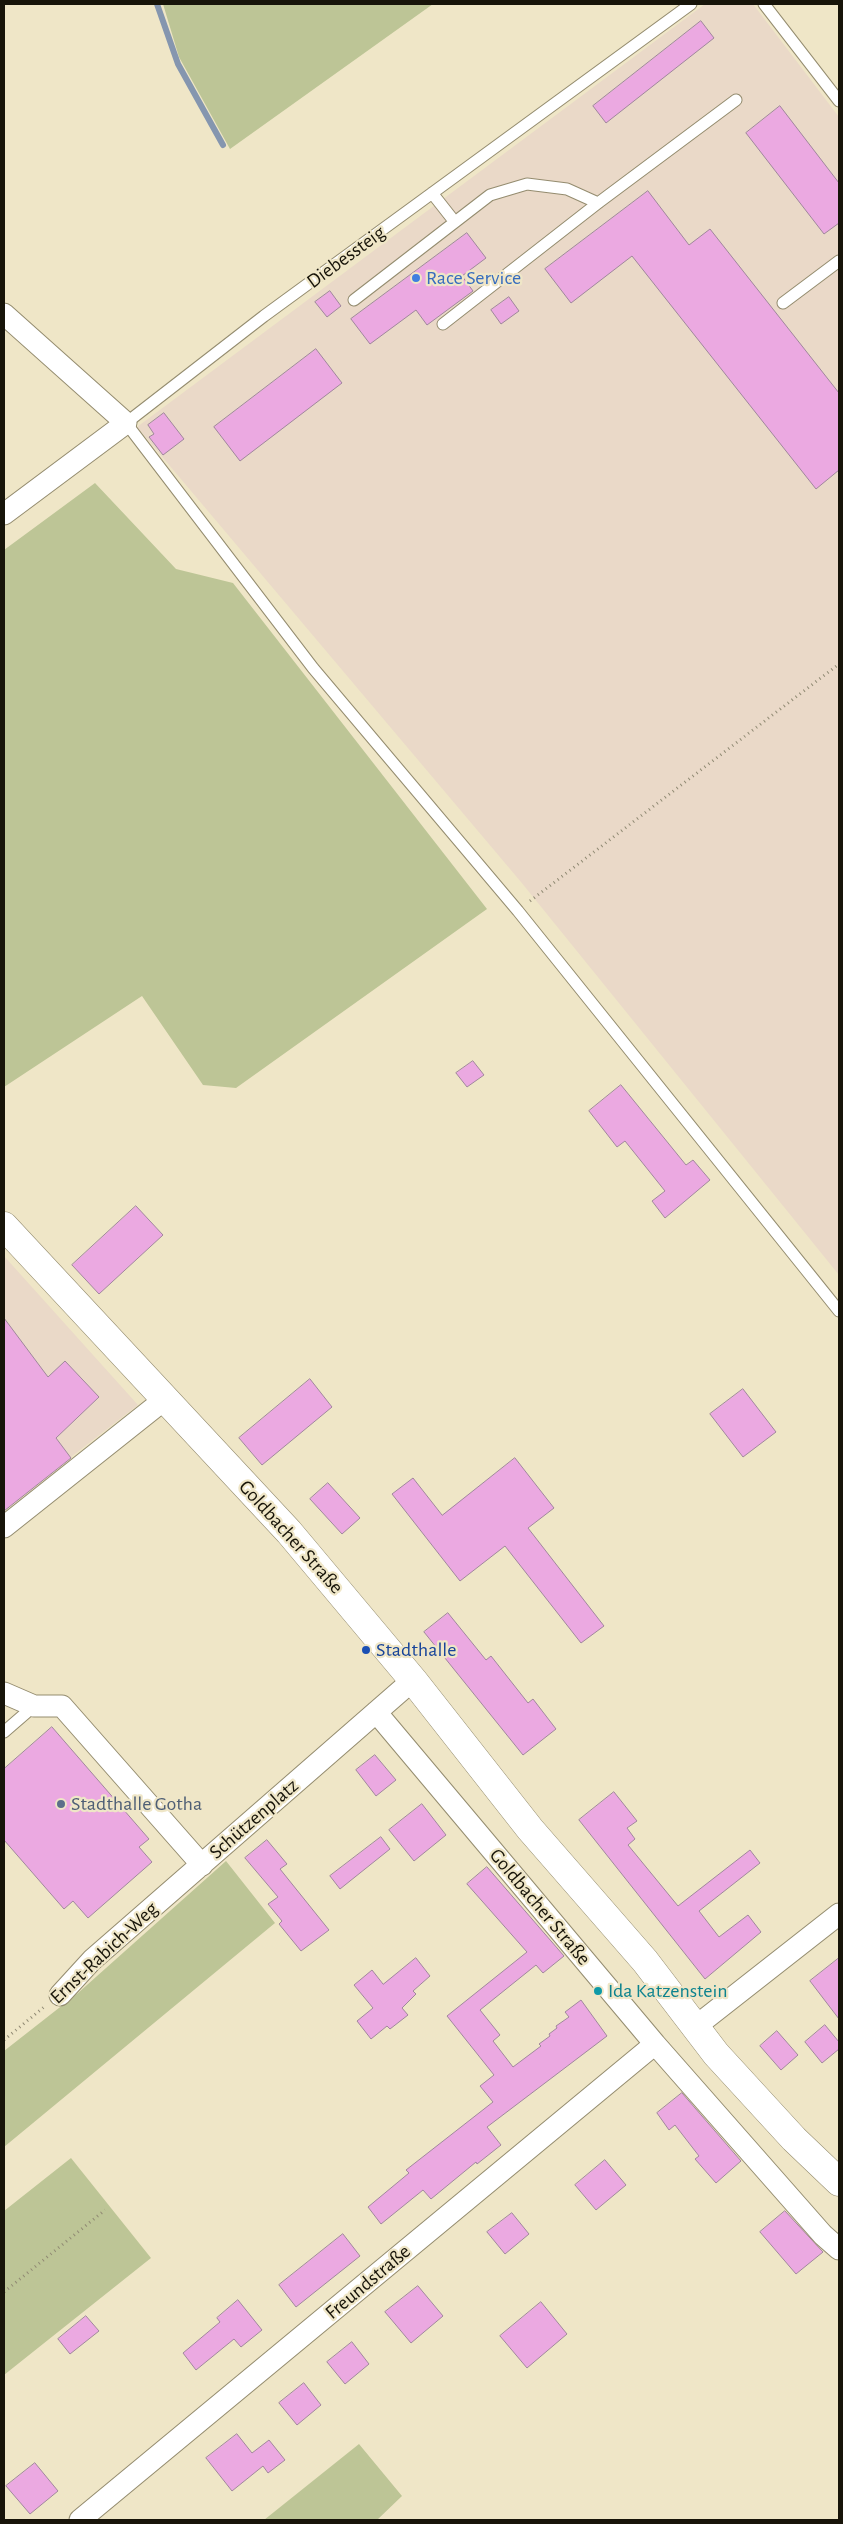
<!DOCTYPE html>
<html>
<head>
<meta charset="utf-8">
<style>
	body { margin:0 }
	#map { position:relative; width:843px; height:2524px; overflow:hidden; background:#efe6c7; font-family:"Alegreya Sans",sans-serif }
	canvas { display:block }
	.frame { position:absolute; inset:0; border:5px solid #171409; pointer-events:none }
</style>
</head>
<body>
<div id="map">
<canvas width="843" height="2524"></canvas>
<div class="frame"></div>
</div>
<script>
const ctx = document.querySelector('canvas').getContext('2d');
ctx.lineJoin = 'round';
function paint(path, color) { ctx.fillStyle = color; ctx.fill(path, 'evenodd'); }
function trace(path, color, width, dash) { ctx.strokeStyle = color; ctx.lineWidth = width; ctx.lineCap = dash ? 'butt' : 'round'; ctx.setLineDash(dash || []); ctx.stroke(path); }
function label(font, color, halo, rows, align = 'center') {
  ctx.font = font + ' "Alegreya Sans",sans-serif'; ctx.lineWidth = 4.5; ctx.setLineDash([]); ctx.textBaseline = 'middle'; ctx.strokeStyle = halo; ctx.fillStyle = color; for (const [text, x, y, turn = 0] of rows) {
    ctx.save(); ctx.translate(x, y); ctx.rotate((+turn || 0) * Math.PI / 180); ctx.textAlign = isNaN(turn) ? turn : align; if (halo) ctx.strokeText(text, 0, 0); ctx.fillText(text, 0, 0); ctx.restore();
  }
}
const industrial = new Path2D(`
	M 705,4 L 753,4 L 839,117 L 839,1275 L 521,882 L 137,427 Z
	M 4,1256 L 138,1405 L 4,1509 Z`);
const green = new Path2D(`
	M 163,4 L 433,4 L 230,149 L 179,57 Z
	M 95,483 L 176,569 L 233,583 L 487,909 L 236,1088 L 203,1085 L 142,996 L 4,1087 L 4,550 Z
	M 226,1861 L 275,1923 L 4,2147 L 4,2051 L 78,1993 Z
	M 71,2158 L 151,2258 L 4,2375 L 4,2211 Z
	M 359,2444 L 402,2496 L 377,2520 L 264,2520 Z`);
const stream = new Path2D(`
	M 157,4 L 178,64 L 223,145`);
const building = new Path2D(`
	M 701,21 L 714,38 L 606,123 L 593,106 Z
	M 780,106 L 839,183 L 839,223 L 824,234 L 746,133 Z
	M 648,191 L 689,245 L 710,229 L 839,393 L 839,470 L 816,489 L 632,256 L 571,303 L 545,269 Z
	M 467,233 L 486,258 L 462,276 L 473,291 L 427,325 L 416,310 L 370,344 L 351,319 Z
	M 330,291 L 341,306 L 327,317 L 315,302 Z
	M 509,297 L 519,311 L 501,324 L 491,310 Z
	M 316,349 L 342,383 L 240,461 L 214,427 Z
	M 164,413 L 184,439 L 163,455 L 149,437 L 154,434 L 148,425 Z
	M 473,1061 L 484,1075 L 467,1087 L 456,1073 Z
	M 621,1085 L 686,1165 L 693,1160 L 710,1180 L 665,1218 L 652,1201 L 665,1191 L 625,1141 L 617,1147 L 589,1111 Z
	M 136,1206 L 163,1235 L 99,1294 L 72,1265 Z
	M 4,1318 L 48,1377 L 65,1361 L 99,1397 L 56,1438 L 71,1458 L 4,1511 Z
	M 310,1379 L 332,1407 L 262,1465 L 239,1438 Z
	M 743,1389 L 776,1432 L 743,1457 L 710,1414 Z
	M 515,1458 L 554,1508 L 528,1528 L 604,1626 L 581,1643 L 505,1546 L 460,1581 L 392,1494 L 413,1478 L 442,1515 Z
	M 328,1483 L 360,1518 L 342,1534 L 310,1499 Z
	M 448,1613 L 486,1660 L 491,1656 L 528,1703 L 533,1699 L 556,1729 L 523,1755 L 424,1632 Z
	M 52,1727 L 149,1839 L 139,1847 L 152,1862 L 88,1918 L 73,1901 L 64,1909 L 4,1840 L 4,1769 Z
	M 375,1755 L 396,1780 L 376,1796 L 356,1770 Z
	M 614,1792 L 637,1821 L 627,1828 L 635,1839 L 628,1845 L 678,1906 L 750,1850 L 760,1863 L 699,1911 L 719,1937 L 748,1915 L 761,1932 L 705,1979 L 579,1820 Z
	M 422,1804 L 446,1835 L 414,1861 L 389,1830 Z
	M 381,1837 L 390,1849 L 340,1889 L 330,1876 Z
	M 267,1840 L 287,1864 L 280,1869 L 329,1930 L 301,1951 L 279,1924 L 282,1921 L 268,1904 L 278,1897 L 245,1858 Z
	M 487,1867 L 564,1956 L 543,1973 L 536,1965 L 480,2010 L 500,2035 L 493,2041 L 513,2067 L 541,2046 L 539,2044 L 550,2036 L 549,2034 L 557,2028 L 556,2026 L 569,2017 L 565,2012 L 581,2000 L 607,2036 L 487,2127 L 501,2145 L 477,2164 L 476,2162 L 431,2199 L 423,2190 L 381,2224 L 368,2207 L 409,2173 L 406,2170 L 493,2102 L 480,2086 L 494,2075 L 447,2016 L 527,1952 L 467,1884 Z
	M 416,1958 L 430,1976 L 413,1991 L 416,1994 L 402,2008 L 408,2015 L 390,2029 L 387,2026 L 371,2039 L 357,2021 L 373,2008 L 354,1985 L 372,1970 L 383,1984 Z
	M 839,1958 L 839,2019 L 810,1981 Z
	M 825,2025 L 839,2042 L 839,2049 L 822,2063 L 805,2042 Z
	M 777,2031 L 798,2055 L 781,2070 L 760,2046 Z
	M 682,2093 L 741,2161 L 716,2183 L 695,2159 L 699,2156 L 675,2125 L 669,2130 L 657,2113 Z
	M 605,2160 L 626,2185 L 596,2210 L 575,2185 Z
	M 785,2211 L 823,2252 L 796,2274 L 760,2232 Z
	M 512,2213 L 529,2234 L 505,2254 L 487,2232 Z
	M 343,2234 L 360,2256 L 296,2307 L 279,2285 Z
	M 418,2286 L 443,2316 L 411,2343 L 385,2312 Z
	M 238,2300 L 262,2330 L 241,2347 L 234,2339 L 196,2370 L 183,2353 L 220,2322 L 217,2318 Z
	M 541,2302 L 567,2334 L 527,2368 L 500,2336 Z
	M 86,2316 L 99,2331 L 70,2354 L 58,2339 Z
	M 352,2342 L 369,2364 L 345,2384 L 327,2362 Z
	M 304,2383 L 321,2405 L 297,2425 L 279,2403 Z
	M 237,2434 L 252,2453 L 269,2440 L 285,2460 L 268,2473 L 263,2466 L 232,2491 L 206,2458 Z
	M 35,2463 L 58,2491 L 30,2514 L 6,2486 Z`);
const path = new Path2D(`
	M 530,901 L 839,664
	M 4,2040 L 44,2007
	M 4,2292 L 105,2210`);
const lane = new Path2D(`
	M 691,4 L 264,316 L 126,423 L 313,668 L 518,911 L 839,1311
	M 764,4 L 839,101
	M 432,193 L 454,221
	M 354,300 L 490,195 L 527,184 L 567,189 L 598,203
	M 783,303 L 839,261
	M 443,324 L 598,203 L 736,100
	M 4,1732 L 34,1706`);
const street = new Path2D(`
	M 4,314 L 126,423 L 4,514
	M 4,1527 L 165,1399
	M 4,1693 L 34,1706 L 62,1706 L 202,1865
	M 376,1712 L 655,2044 L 823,2235 L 839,2249
	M 60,1995 L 92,1960 L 413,1680
	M 695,2027 L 839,1914
	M 80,2520 L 655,2044`);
const secondary = new Path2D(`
	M 4,1226 L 289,1532 L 413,1680 L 530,1829 L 645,1961 L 716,2054 L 794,2139 L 839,2182`);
const markers = [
	[416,278,5,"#3f7fe0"],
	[366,1650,5,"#1a4fb4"],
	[61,1804,5,"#5c6f8a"],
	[598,1991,5,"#0f9aa8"]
];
const streetNames = [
	["Diebessteig",346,257,-36],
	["Goldbacher Straße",291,1537,48],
	["Schützenplatz",254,1819,-41],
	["Goldbacher Straße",540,1907,50],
	["Ernst-Rabich-Weg",104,1953,-43],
	["Freundstraße",368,2282,-40]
];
const shopNames = [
	["Race Service",426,278]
];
const transitNames = [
	["Stadthalle",376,1650]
];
const serviceNames = [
	["Stadthalle Gotha",71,1804]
];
const cultureNames = [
	["Ida Katzenstein",608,1991]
];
paint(industrial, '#ead9c8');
paint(green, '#bdc596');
trace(stream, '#8596af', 6);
paint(building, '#eba9e1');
trace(building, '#a0879c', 1);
trace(lane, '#948c6f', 13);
trace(street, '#948c6f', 23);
trace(secondary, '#948c6f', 29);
trace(path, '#908a73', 3, [1, 4]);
trace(lane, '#fff', 11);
trace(street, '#fff', 21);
trace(secondary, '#fff', 28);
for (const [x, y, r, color] of markers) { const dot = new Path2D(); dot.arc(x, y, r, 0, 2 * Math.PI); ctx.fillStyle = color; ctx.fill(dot); trace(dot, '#efe6c7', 2); }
label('20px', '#171409', '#efe6c7', streetNames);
label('20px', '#366cbe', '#efe6c7', shopNames, 'left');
label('20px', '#164399', '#efe6c7', transitNames, 'left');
label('20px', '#4e5e75', '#efe6c7', serviceNames, 'left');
label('20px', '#0d838f', '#efe6c7', cultureNames, 'left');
</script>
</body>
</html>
